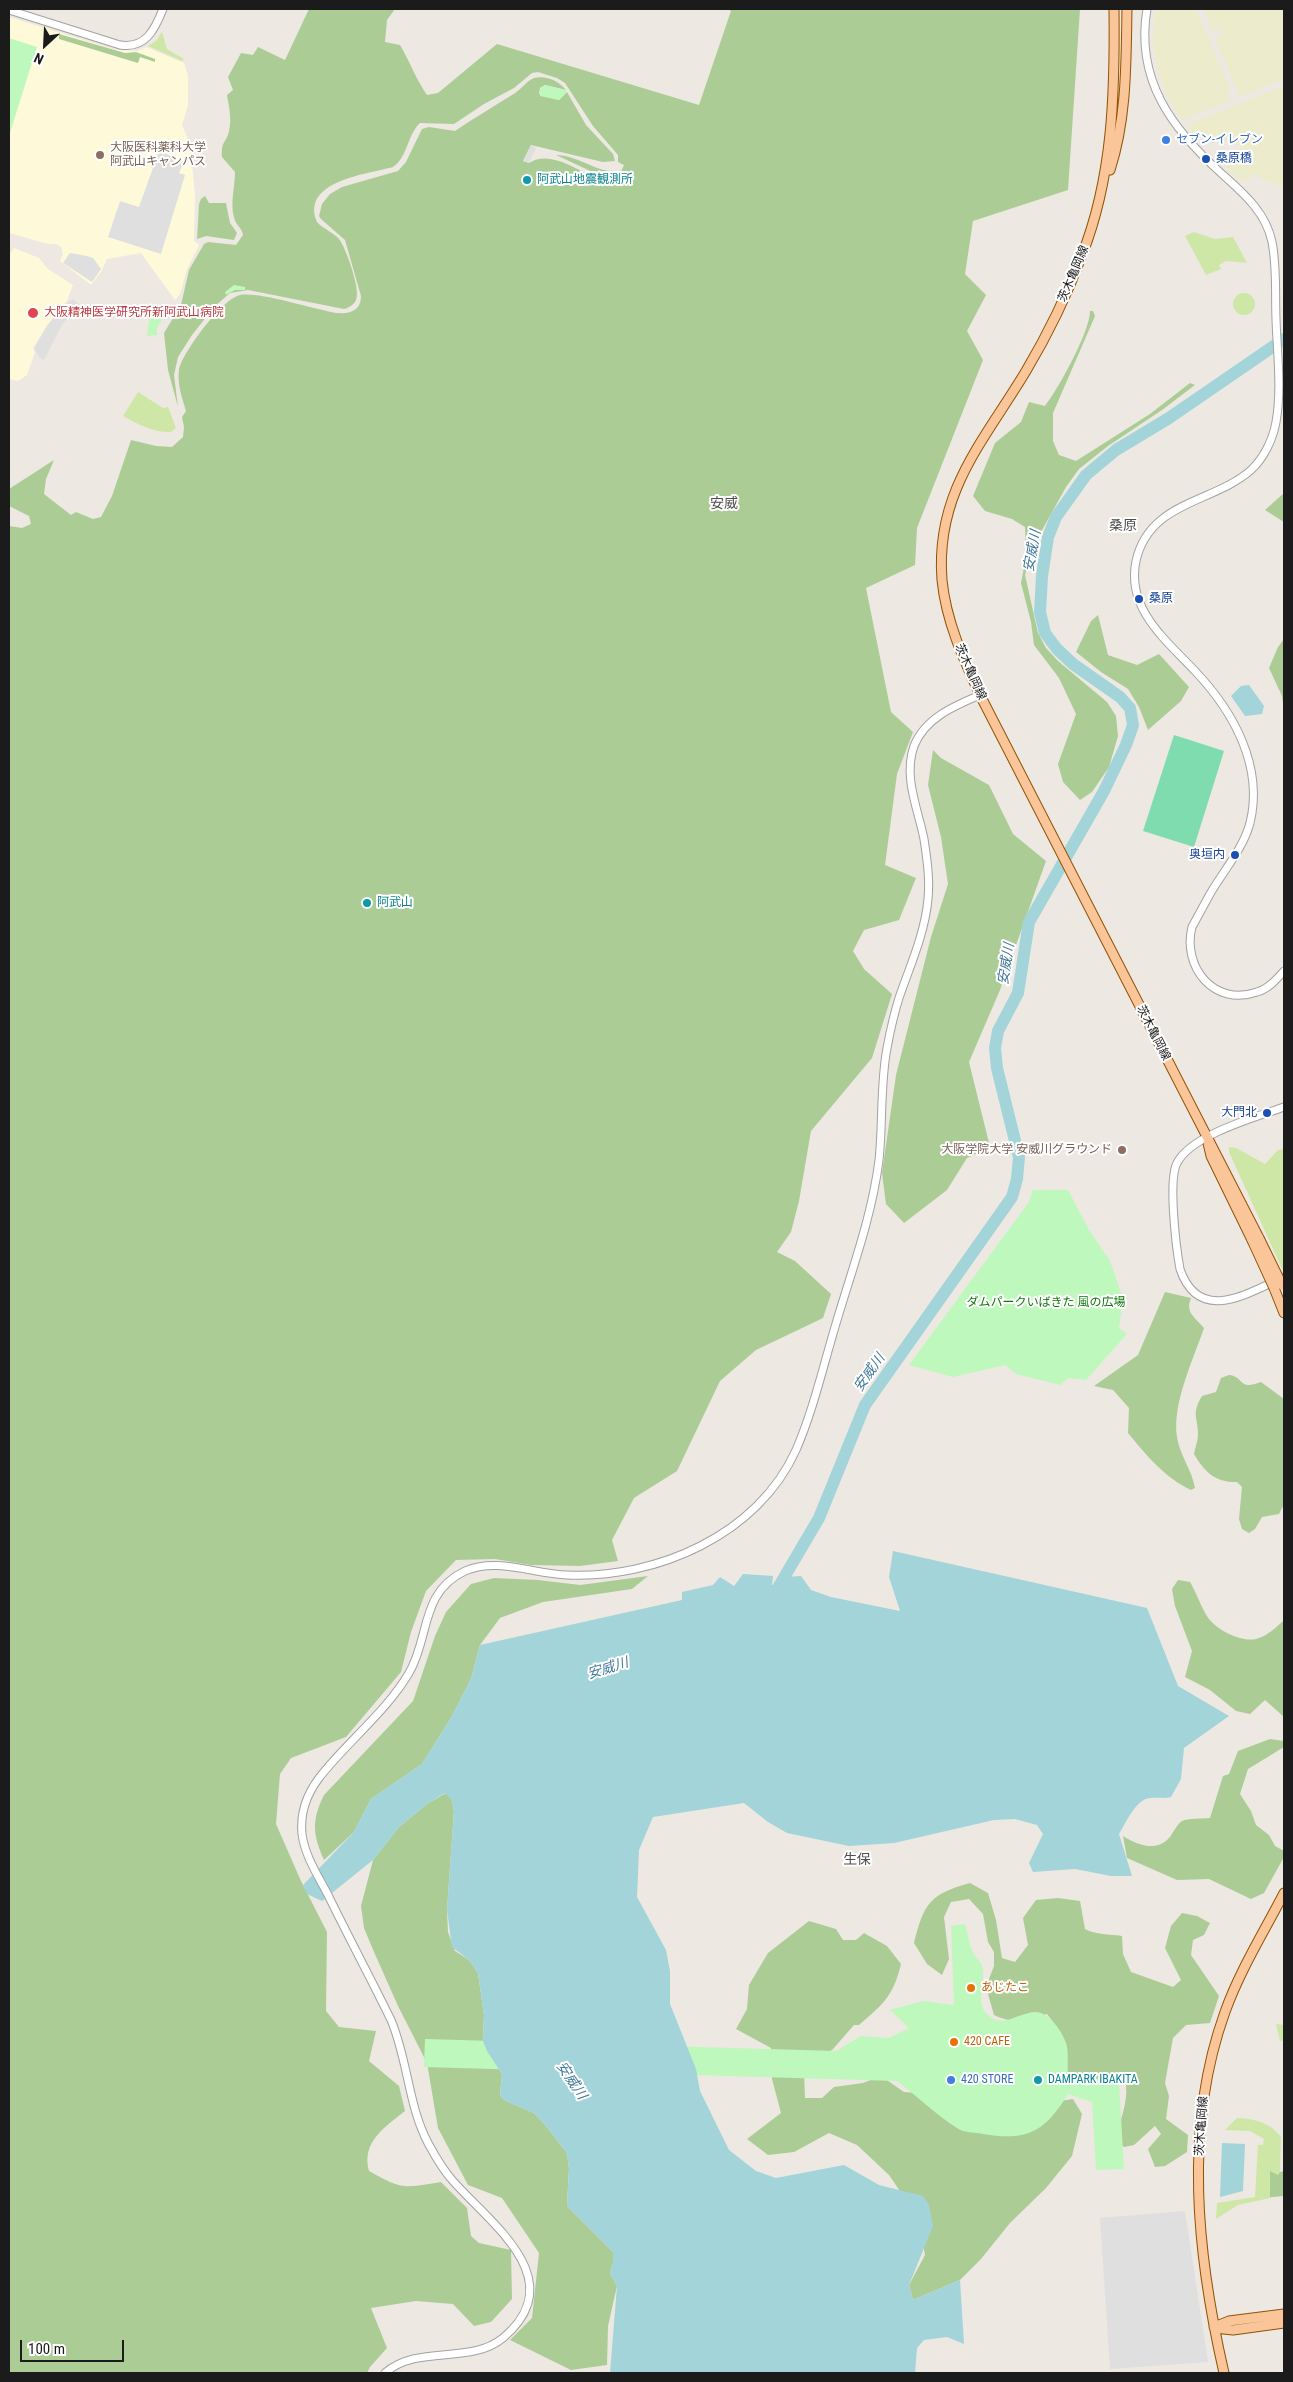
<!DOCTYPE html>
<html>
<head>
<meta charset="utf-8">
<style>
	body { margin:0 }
	#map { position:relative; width:1293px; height:2382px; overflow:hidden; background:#ede8e1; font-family:"Roboto Condensed",sans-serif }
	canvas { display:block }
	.frame { position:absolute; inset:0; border:10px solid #1b1b1b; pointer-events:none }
	.north { position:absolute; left:20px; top:20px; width:50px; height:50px; -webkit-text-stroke:4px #fff; paint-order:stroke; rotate:205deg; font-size:14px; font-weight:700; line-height:20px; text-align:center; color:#1b1b1b }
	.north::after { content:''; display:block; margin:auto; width:18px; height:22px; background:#1b1b1b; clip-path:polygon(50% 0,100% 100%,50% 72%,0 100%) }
	.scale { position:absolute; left:20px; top:2340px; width:104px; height:22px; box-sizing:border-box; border:2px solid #1b1b1b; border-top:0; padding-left:6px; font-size:15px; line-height:18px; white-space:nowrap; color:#1b1b1b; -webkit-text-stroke:4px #fff; paint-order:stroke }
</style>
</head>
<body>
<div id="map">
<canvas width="1293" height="2382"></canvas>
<div class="frame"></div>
<div class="north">N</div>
<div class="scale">100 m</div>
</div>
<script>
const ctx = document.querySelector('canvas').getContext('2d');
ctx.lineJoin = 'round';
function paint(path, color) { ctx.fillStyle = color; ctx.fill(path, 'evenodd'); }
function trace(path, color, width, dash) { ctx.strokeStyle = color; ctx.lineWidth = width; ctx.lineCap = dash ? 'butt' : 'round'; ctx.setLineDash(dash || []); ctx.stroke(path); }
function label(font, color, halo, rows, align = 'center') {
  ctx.font = font + ' "Roboto Condensed","Noto Sans JP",sans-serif'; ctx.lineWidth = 4; ctx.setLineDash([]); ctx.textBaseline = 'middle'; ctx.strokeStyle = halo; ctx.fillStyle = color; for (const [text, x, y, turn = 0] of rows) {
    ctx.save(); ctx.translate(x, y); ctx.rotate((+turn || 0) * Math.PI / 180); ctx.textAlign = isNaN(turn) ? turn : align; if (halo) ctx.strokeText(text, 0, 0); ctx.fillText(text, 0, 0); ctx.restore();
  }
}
const education = new Path2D(`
	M 9,17 L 116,50 L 138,51 L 146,47 L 184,63 L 188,76 L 188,105 L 182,125 L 190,144 L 195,195 L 194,241 L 199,245 L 187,269 L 180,294 L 175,300 L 141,253 L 107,259 L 101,272 L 91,285 L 60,261 L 63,254 L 61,247 L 56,244 L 48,244 L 9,233 Z
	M 14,248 L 39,258 L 48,269 L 73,285 L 67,301 L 47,325 L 33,348 L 35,352 L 27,375 L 18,381 L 9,379 L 9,255 Z`);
const farmland = new Path2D(`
	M 1155,9 L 1196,9 L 1231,90 L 1227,92 L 1231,100 L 1182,120 L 1168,98 L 1157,68 L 1153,43 Z
	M 1203,9 L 1284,9 L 1284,79 L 1242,96 L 1239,95 L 1215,39 L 1222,36 L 1218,29 L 1212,31 Z
	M 1284,86 L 1284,188 L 1253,175 L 1245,183 L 1241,178 L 1239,180 L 1225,168 L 1242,145 L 1193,133 L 1186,125 Z`);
const grass = new Path2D(`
	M 162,32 L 167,49 L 184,59 L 182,61 L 148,46 L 156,41 Z
	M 1194,232 L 1215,239 L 1233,237 L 1247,263 L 1226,261 L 1219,265 L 1221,269 L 1206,275 L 1185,236 Z
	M1233 304a11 11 0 1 1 22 0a11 11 0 1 1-22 0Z
	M 138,392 L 163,408 L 168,407 L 176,428 L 171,432 C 155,433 137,424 123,416 Z
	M 1229,1147 L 1236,1148 L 1265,1164 L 1278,1150 L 1284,1149 L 1284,1273 L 1229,1152 Z
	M 1276,2024 L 1284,2025 L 1284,2040 L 1280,2041 Z
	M 1237,2118 C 1254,2119 1270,2122 1281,2137 L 1279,2196 L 1238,2205 L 1216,2219 L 1217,2203 L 1255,2197 L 1258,2145 L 1263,2145 L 1264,2139 L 1250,2131 L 1225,2130 Z`);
const forest = new Path2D(`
	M 309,9 L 395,9 L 387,20 L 385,42 L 400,45 C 410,62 416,79 427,95 L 438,93 L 497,44 L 699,105 L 731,11 L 727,9 L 1080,9 L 1068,190 L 973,221 L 965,274 L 986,295 L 967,331 L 983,360 L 917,528 L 915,565 L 866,588 L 891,712 L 913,732 L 897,774 L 885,865 L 916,878 L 899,920 L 864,930 L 853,951 L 864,969 L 892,994 L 872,1058 L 811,1131 L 799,1201 L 791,1232 L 777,1252 L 795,1261 L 831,1294 L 823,1318 L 756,1350 L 720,1381 L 677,1471 L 634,1498 L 612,1540 L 618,1561 L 580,1566 L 531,1565 L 495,1559 L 456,1560 L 426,1591 L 411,1632 L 401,1672 L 346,1737 L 291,1758 L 280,1774 L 276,1824 L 301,1881 L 327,1932 L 326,2011 L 339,2027 L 376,2031 L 369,2061 L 399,2086 L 405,2111 C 385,2127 361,2142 369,2171 C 403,2190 403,2188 441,2182 L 467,2208 L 471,2236 L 479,2243 L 511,2250 L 512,2299 L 491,2322 L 474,2326 L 453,2304 L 416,2301 L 371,2308 L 387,2348 L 370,2367 L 367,2373 L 9,2373 L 9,526 L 22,528 L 31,524 L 29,516 L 9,506 L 9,489 L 54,460 L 46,479 L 44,494 L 71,515 L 76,512 L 93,519 L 101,517 L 112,496 L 131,440 L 156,446 L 172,447 L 183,437 L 184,427 L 182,417 L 186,411 C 182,398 177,384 179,370 C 182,353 223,298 240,295 C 259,292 302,306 323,310 C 330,312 338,314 345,313 C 356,312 361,306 361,296 L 345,240 L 321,219 L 319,216 L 322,204 L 330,194 L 342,187 L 398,171 L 406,162 L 422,129 L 429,127 L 455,131 C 474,118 493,107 512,95 C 520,91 526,81 534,78 C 546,75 559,81 566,90 L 545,85 L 540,88 L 539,94 L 559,100 L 567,92 L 586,125 L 613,154 L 615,161 L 603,162 L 531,145 L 523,161 L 529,163 C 550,149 579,171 599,180 L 601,176 L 556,155 C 577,155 597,173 617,171 L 620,174 L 624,165 L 618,162 L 618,155 L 593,126 L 565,83 L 557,78 L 538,72 L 532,73 L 514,88 L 484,104 L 454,124 L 420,123 C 407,135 408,157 393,167 C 368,174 300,181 317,222 C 323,229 333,232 339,239 C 346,248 361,290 356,300 C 354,305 348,308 344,309 L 248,290 L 230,293 L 214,307 L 192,335 L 178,357 L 174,375 L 178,407 L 168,370 L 164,333 L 181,305 L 189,270 L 204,244 L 208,242 L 236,245 L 243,235 C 242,227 235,225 234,217 C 230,204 235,186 235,172 L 222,157 C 221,140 226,144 229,131 C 232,119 229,107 227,95 L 233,90 L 228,77 L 241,53 L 253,55 L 258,47 L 285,60 Z
	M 59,34 L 125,53 L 136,52 L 155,59 L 155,62 L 140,57 L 138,63 L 59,39 Z
	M 205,196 L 209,203 L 226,203 L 230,223 L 237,233 L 234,240 L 206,236 L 197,239 L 199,204 L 201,199 Z
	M 1090,311 L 1093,311 L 1095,316 L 1053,413 L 1053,441 L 1059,455 L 1076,461 L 1150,414 L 1190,383 L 1195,385 L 1162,410 L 1108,446 L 1079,469 L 1066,487 L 1031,550 L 1025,575 L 1038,633 L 1046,648 L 1058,661 L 1107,702 L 1116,716 L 1118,736 L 1109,767 L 1092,792 L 1080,800 L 1063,782 L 1058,764 L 1076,714 L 1059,678 L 1034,645 L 1031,622 L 1021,583 L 1026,557 L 1025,527 L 1012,519 L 985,511 L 973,496 L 995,443 L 1021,422 L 1029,402 L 1045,406 C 1058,389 1090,332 1090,311 Z
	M 1284,493 L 1284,522 L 1265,510 Z
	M 1098,615 L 1108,655 L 1137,665 L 1159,654 L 1189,687 L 1181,701 L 1148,730 L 1139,707 L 1128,689 L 1101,672 L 1076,652 L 1091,621 Z
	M 1284,639 L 1284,712 L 1282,696 L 1269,668 L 1278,647 Z
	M 933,750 L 941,758 L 989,785 L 1013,834 L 1046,861 L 1000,990 L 969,1062 L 990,1147 L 967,1158 L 947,1190 L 904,1223 L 886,1204 L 882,1173 L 896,1075 L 931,937 L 948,884 L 941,837 L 928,785 Z
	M 1165,1292 L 1191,1298 C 1185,1313 1195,1317 1204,1328 C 1193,1360 1172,1404 1177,1437 C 1180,1456 1192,1470 1195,1488 L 1191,1490 C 1164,1477 1147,1456 1128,1433 L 1129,1408 L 1113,1390 L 1094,1386 L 1138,1355 Z
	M 1229,1375 C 1245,1377 1238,1391 1261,1382 L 1284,1399 L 1284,1504 L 1279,1514 L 1262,1517 L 1255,1529 L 1249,1533 L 1242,1529 L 1239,1519 L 1242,1487 L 1237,1482 C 1215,1483 1204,1471 1194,1454 C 1195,1448 1198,1441 1198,1434 C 1198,1417 1191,1414 1202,1396 L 1216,1392 L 1221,1378 Z
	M 648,1576 L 632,1589 L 543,1602 L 500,1618 L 480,1645 L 471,1679 L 451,1718 L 422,1764 L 371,1799 L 354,1832 L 324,1860 C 313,1835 311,1821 324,1795 L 413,1701 L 435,1636 L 446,1612 L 471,1584 L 494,1578 L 538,1580 L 580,1585 Z
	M 1178,1580 L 1190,1582 C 1196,1592 1204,1614 1210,1620 C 1219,1631 1244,1644 1259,1638 C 1268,1635 1277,1627 1284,1620 L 1284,1717 L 1265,1700 L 1250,1714 L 1236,1711 L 1210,1690 L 1185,1677 L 1192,1651 L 1175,1606 L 1172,1589 Z
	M 1270,1739 L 1284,1741 L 1284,1747 L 1248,1769 L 1240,1794 L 1251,1811 L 1256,1825 L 1269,1835 L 1275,1846 L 1284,1851 L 1284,1857 L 1264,1893 L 1251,1899 L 1209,1879 L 1177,1880 L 1127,1858 L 1123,1836 C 1136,1844 1154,1852 1167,1840 C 1173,1835 1175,1826 1182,1821 C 1189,1818 1202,1819 1210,1818 L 1223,1776 L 1229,1774 L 1238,1751 Z
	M 446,1793 L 452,1800 L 454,1811 L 447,1910 L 448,1932 L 455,1951 L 469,1960 L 478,1973 L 484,2015 L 483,2041 L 487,2051 L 502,2074 L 500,2095 L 504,2100 L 534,2113 L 546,2126 L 567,2153 L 569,2169 L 567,2206 L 613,2252 L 613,2263 L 610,2273 L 617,2286 L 608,2326 L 607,2365 L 571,2370 L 510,2340 L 532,2318 L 539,2253 L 502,2198 L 468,2185 L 438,2128 L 427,2063 L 398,2006 L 374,1952 L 364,1928 L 361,1906 L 373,1860 L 399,1827 L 427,1804 Z
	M 970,1883 L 988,1893 L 996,1920 L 1002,1958 L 1015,1962 L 1028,1945 L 1023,1918 L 1036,1900 L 1058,1898 L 1080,1901 L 1085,1929 C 1096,1935 1109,1934 1122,1936 L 1123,1954 L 1131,1972 L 1173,1987 L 1181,1980 L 1165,1948 L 1171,1926 L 1182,1913 L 1197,1916 L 1210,1923 L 1204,1935 L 1193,1940 L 1191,1955 L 1219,1996 L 1210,2023 L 1186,2025 L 1173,2038 L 1165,2083 L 1169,2096 L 1166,2119 L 1188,2135 L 1187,2152 L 1165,2166 L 1155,2167 L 1148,2149 L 1161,2134 L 1155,2126 L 1134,2145 L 1124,2147 L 1116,2141 C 1119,2121 1128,2105 1126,2085 L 1115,2081 L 1103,2090 L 1066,2081 L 1056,2026 L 1047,2014 C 1025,2020 1016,2025 994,2015 L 986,1987 L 994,1966 L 994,1952 L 988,1942 L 983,1914 L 969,1899 L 951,1902 L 944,1917 L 949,1959 L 942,1975 L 927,1964 L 914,1943 C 924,1903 930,1894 970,1883 Z
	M 809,1921 L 836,1929 L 843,1940 L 856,1940 L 864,1933 L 887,1946 L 901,1964 C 893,1997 883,2004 859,2025 L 854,2025 L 833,2049 L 804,2071 L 805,2098 L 822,2098 L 834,2087 L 863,2083 L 881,2076 L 904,2092 L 1054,2102 L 1073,2099 L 1082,2114 L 1072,2156 L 1046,2188 L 1010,2223 L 981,2259 L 960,2280 L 913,2300 L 909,2285 L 925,2255 L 918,2218 L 889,2175 L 857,2145 L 829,2133 L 794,2152 L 768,2155 L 747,2139 L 781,2113 L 772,2079 L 771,2048 L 736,2029 L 747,2009 L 749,1985 L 768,1953 Z
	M 1270,2171 L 1278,2175 L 1280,2172 L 1284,2171 L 1284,2196 L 1270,2197 Z`);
const park = new Path2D(`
	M 9,38 L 37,47 L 9,136 Z
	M 545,85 L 566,90 L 567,92 L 559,100 L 540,96 L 540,88 Z
	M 234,285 L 245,287 L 245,290 L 235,290 L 226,295 L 225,292 Z
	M 155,312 L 163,318 L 157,328 L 157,335 L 147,336 L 149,321 Z
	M 1033,1190 L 1068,1190 L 1089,1230 L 1110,1261 L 1123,1298 L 1119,1328 L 1127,1334 L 1086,1380 L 1069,1378 L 1060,1385 L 1016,1374 L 1005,1365 L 953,1377 L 909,1365 L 1029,1202 Z
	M 965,1924 C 968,1934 969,1945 974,1954 C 977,1959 983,1964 983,1970 C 984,1983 977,2001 985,2012 C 1000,2031 1017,2013 1035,2012 C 1049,2012 1062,2031 1066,2043 C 1069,2052 1067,2064 1068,2074 L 1119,2082 L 1124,2169 L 1096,2170 L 1092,2102 L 1068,2094 C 1044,2133 1027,2141 983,2134 C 975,2132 963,2133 957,2128 C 936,2115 917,2096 897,2081 L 424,2067 L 425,2039 L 836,2051 L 861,2036 L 889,2038 L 909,2028 L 890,2010 L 923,2001 L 954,2005 L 951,1926 Z`);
const pitch = new Path2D(`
	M 1174,735 L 1224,751 L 1194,847 L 1143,831 Z`);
const parking = new Path2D(`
	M 531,145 L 536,148 L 529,163 L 523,161 Z
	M 159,151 L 184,161 L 179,173 L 185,175 L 161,254 L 108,237 L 120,201 L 139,207 Z
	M 70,253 L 87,256 L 93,258 L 101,269 L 92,282 L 63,263 Z
	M 73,299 L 81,306 L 63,323 L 44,360 L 40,358 L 34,349 L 48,325 L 68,302 Z
	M 1185,2211 L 1208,2362 L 1110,2369 L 1100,2218 Z`);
const water = new Path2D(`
	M 1249,685 L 1264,706 L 1262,714 L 1245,716 L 1231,696 L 1241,686 Z
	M 893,1551 L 1147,1608 L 1178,1686 L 1229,1716 L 1184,1748 L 1181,1779 L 1171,1797 C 1163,1799 1159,1797 1151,1798 C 1136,1798 1126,1823 1119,1834 L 1132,1876 L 1111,1876 L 1075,1869 L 1033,1872 L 1029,1863 L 1043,1834 L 1037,1825 L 1015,1819 L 994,1820 L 894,1843 L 849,1846 L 787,1833 L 768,1822 L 744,1803 L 653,1817 L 639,1850 L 637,1897 L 666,1950 L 670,1971 L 670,2004 L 696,2069 L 700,2091 L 729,2150 L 756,2171 L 776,2178 L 844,2165 L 879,2185 L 923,2196 L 929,2205 L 933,2226 L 909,2285 L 913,2300 L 960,2280 L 964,2344 L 947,2337 L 924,2340 L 917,2348 L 915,2373 L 610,2373 L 617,2286 L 610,2273 L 613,2263 L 613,2252 L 567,2206 L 569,2169 L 567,2153 L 546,2126 L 534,2113 L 504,2100 L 500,2095 L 502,2074 L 487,2051 L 483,2041 L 484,2015 L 478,1973 L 469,1960 L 452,1947 L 447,1910 L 454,1811 L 452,1800 L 445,1793 L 427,1804 L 399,1827 L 373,1860 L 322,1901 L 307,1894 L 303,1885 L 354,1832 L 371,1799 L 422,1764 L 451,1718 L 471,1679 L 480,1645 L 682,1600 L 682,1592 L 713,1585 L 720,1577 L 734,1586 L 743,1574 L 773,1576 L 772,1585 L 786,1586 L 786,1577 L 801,1576 L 811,1590 L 831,1597 L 900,1611 L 889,1577 Z
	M 1222,2143 L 1245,2144 L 1243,2191 L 1220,2197 Z`);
const river = new Path2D(`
	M 772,1598 L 819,1518 L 865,1405 L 1012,1197 L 1017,1179 L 1019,1157 L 997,1068 L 995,1048 L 998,1031 L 1018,993 L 1029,922 L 1104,791 L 1126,745 L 1133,725 L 1130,708 L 1120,697 L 1073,664 L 1057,649 L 1045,633 L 1040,612 L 1042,576 L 1048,537 L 1056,517 L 1086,475 L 1116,450 L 1169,418 L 1284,339`);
const tertiary = new Path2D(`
	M 1147,9 C 1135,80 1172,129 1222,174 C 1243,193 1266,212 1272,242 C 1277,267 1275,293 1276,319 C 1277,352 1282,389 1276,422 C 1273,439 1264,458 1251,470 C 1214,503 1149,501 1136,561 C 1126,609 1166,640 1195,671 C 1233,711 1264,766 1250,823 C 1243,849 1224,870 1210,894 C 1204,905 1198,916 1192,927 C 1182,967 1214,1007 1257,992 C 1268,989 1276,980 1284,971
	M 9,10 L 120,45 C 146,49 155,29 163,9
	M 1284,1107 C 1256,1117 1191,1135 1177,1163 C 1168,1180 1176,1247 1180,1269 C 1199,1325 1248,1293 1284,1277
	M 385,2373 C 418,2344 470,2365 503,2338 C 572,2280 491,2224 453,2181 C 443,2170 435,2156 428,2143 C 408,2105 408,2060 391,2020 C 371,1979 349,1938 329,1897 C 319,1877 305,1857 302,1834 C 300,1814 307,1794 319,1778 C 347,1742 386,1712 409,1673 C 430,1637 420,1592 465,1571 C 497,1557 534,1574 567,1575 C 656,1579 758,1535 796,1450 C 813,1411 823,1367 835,1327 C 851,1272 872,1217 879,1160 C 883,1123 880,1085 887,1048 C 890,1032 894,1014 899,998 C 910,966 925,933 928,899 C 930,879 927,859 924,839 C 918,809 903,777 914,746 C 925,718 954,706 980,695`);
const primary = new Path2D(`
	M 1114,9 C 1115,92 1113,177 1082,255 C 1067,295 1048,334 1026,371 C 984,441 935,492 942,580 C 946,621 963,658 980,695 L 1259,1238
	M 1110,170 C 1127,118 1126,62 1127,9
	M 1208,1143 L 1211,1156 L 1252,1240
	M 1274,1288 L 1284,1313
	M 1214,2327 L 1229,2321 L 1284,2314
	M 1215,2328 L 1233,2330 L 1284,2323
	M 1224,2373 C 1197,2255 1183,2128 1225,2012 C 1240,1970 1264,1932 1284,1893`);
const primaryBridge = new Path2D(`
	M 1259,1238 L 1282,1285
	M 1252,1240 L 1274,1288`);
const markers = [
	[1166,140,5,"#3f7fe0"],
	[100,155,5,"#8d6e63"],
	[1206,159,5,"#1a4fb4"],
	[527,180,5,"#0f9aa8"],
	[33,313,6,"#e0444e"],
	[1139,599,5,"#1a4fb4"],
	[1235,855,5,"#1a4fb4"],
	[367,903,5,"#0f9aa8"],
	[1267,1113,5,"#1a4fb4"],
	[1122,1150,5,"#8d6e63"],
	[971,1988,5,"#e8710a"],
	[954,2042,5,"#e8710a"],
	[951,2080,5,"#3f7fe0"],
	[1038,2080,5,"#0f9aa8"]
];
const shopNames = [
	["セブン-イレブン",1176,140],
	["420 STORE",961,2080]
];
const educationNames = [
	["大阪医科薬科大学",110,148],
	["阿武山キャンパス",110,162],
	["大阪学院大学 安威川グラウンド",1112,1150,"right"]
];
const transitNames = [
	["桑原橋",1216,159],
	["桑原",1149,599],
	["奥垣内",1225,855,"right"],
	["大門北",1257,1113,"right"]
];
const cultureNames = [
	["阿武山地震観測所",537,180],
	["阿武山",377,903],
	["DAMPARK IBAKITA",1048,2080]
];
const streetNames = [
	["茨木亀岡線",1074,274,-67],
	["茨木亀岡線",970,672,66],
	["茨木亀岡線",1153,1033,63],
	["茨木亀岡線",1202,2126,-86]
];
const healthNames = [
	["大阪精神医学研究所新阿武山病院",44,313]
];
const parkNames = [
	["ダムパークいばきた 風の広場",1046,1303]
];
const foodNames = [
	["あじたこ",981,1988],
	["420 CAFE",964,2042]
];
const neighbourhoodNames = [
	["安威",724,504],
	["桑原",1123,526],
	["生保",857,1860]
];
const waterNames = [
	["安威川",1033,551,-80],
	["安威川",1007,964,-81],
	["安威川",870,1373,-55],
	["安威川",608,1669,-17],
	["安威川",571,2081,56]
];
paint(education, '#fefad9');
paint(farmland, '#ecebcc');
paint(grass, '#cee7a7');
paint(forest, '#accc96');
paint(park, '#bff8bd');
paint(pitch, '#7fdcae');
paint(parking, '#dfdfdf');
paint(water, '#a2d4da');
trace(river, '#a2d4da', 12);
trace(tertiary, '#a2a2a2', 9);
trace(primary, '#905203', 11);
trace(tertiary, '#fff', 7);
trace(primary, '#fac599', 9);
trace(primaryBridge, '#905203', 11, []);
trace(primaryBridge, '#fac599', 9);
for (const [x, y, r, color] of markers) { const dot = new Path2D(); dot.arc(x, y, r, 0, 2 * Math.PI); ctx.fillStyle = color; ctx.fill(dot); trace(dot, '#fff', 2); }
label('12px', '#366cbe', '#fff', shopNames, 'left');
label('12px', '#785e54', '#fff', educationNames, 'left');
label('12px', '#164399', '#fff', transitNames, 'left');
label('12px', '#0d838f', '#fff', cultureNames, 'left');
label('12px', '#1b1b1b', '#fff', streetNames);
label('12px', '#be3a42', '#fff', healthNames, 'left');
label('12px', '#10760d', '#fff', parkNames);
label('12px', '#c56008', '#fff', foodNames, 'left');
label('14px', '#4e4e4e', '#fff', neighbourhoodNames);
label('italic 14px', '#44789a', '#fff', waterNames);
</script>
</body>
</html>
